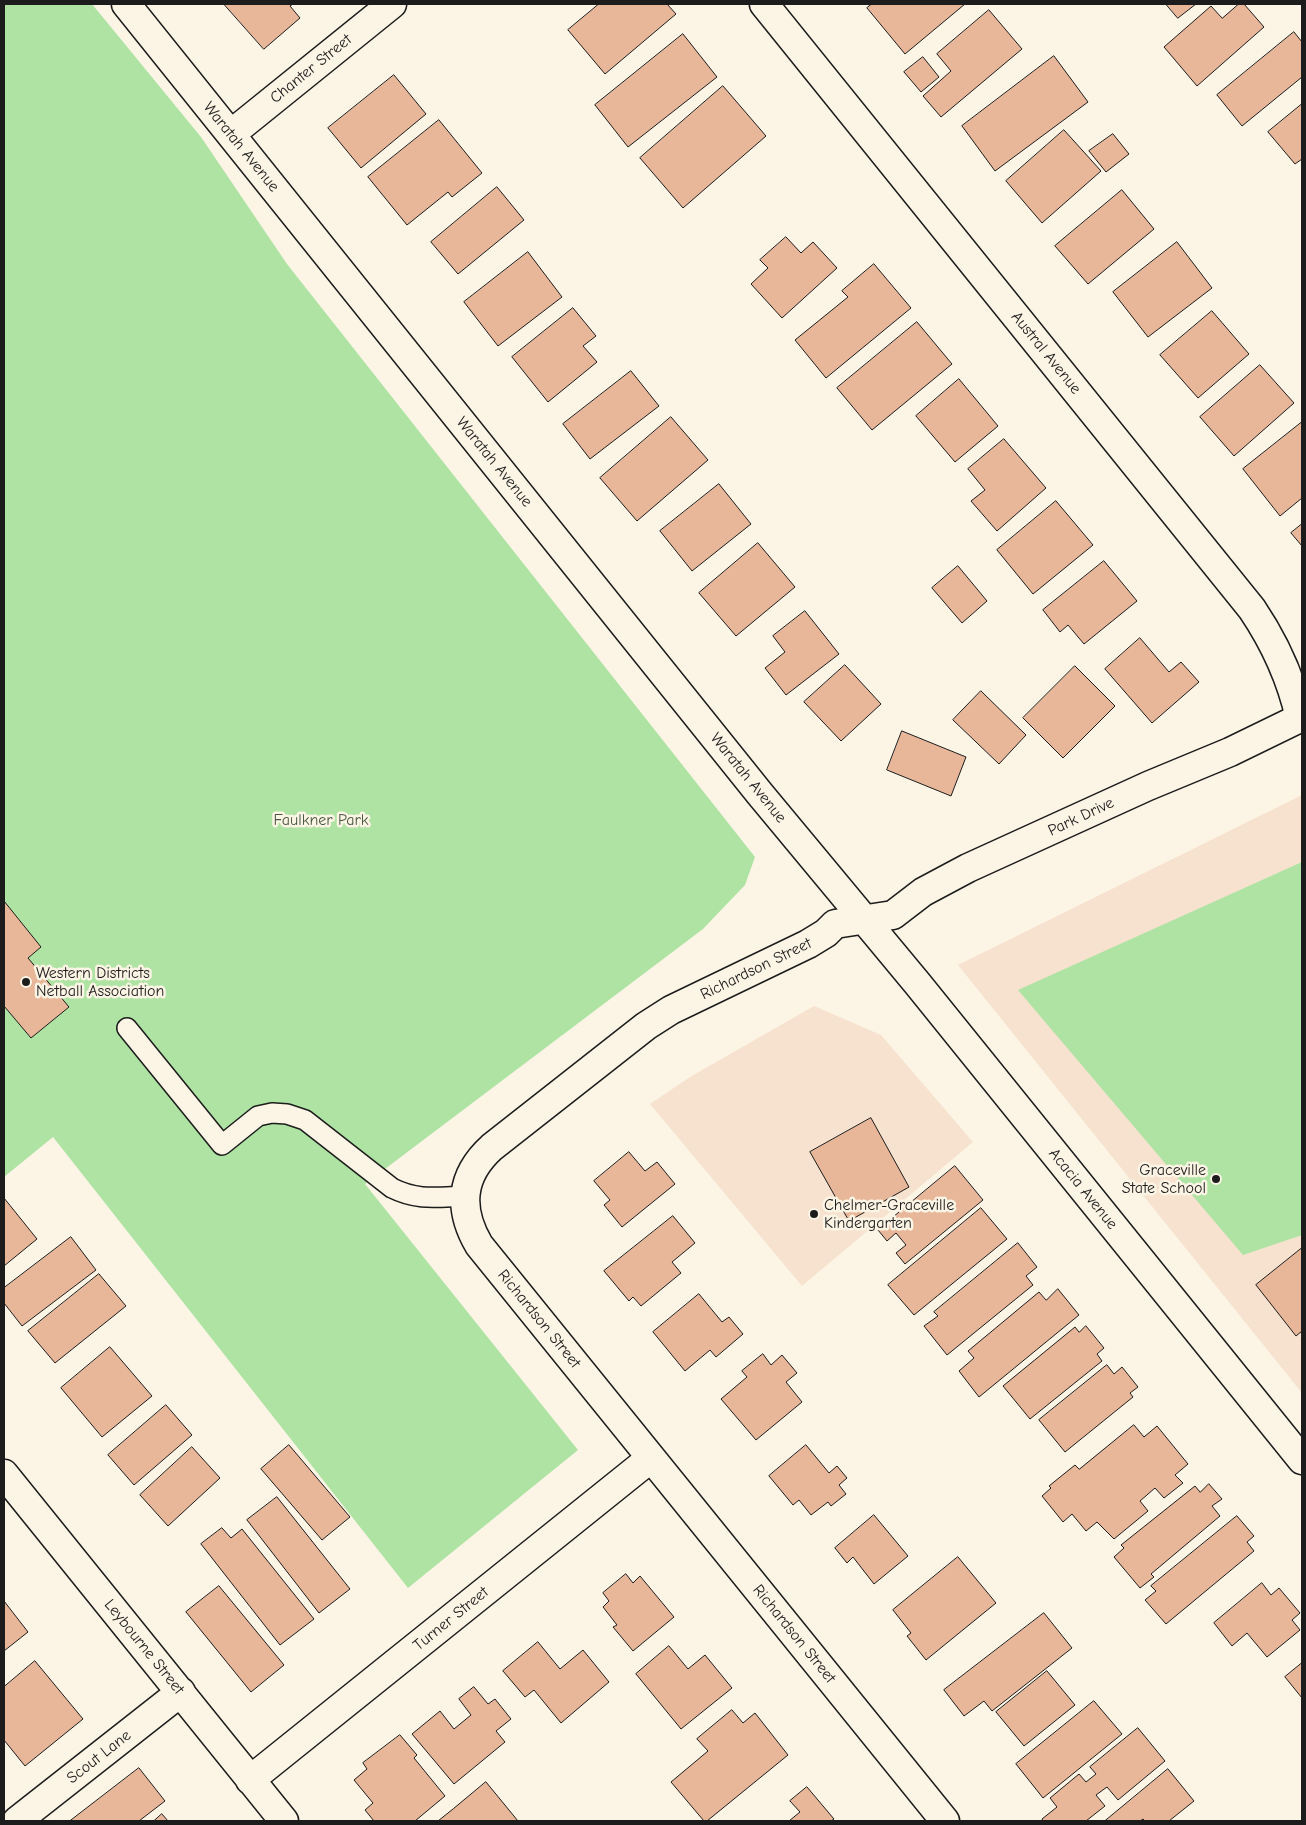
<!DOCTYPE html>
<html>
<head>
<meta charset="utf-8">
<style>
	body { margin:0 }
	#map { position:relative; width:1306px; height:1825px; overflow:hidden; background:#fcf5e5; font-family:"Comic Neue",sans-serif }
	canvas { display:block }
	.frame { position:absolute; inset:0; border:5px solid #1c1c1c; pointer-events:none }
</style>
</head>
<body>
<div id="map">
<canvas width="1306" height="1825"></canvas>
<div class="frame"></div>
</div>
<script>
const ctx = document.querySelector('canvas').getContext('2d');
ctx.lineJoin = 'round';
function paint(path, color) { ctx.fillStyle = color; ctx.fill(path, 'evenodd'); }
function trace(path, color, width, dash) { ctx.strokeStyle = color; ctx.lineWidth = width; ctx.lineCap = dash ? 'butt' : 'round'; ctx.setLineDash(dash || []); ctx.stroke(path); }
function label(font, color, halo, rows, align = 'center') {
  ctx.font = font + ' "Comic Neue",sans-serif'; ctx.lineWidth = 5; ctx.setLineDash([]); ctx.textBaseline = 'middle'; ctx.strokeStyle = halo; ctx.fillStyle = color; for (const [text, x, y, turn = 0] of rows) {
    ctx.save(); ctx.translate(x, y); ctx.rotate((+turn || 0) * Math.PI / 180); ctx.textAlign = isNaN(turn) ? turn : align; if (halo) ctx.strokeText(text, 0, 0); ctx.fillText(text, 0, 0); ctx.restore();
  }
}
const built = new Path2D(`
	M 1302,795 L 1302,1393 L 958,965 Z
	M 814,1006 L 881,1035 L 973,1142 L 802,1286 L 650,1104 L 690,1077 Z`);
const green = new Path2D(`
	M 4,4 L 92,4 L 201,137 L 287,264 L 755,857 L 745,885 L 703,929 L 365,1184 L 578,1450 L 408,1588 L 53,1137 L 4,1177 Z
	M 1302,862 L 1302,1235 L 1243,1255 L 1018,990 Z`);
const building = new Path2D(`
	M 224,4 L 293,4 L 290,6 L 300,18 L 264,49 Z
	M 599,4 L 667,4 L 676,14 L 605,74 L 568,30 Z
	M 872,4 L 965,4 L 905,54 L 867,8 Z
	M 1166,4 L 1196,4 L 1178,18 Z
	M 1239,4 L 1244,4 L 1264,27 L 1197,86 L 1164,47 L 1211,6 L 1222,18 Z
	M 989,10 L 1022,49 L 941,117 L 923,96 L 951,71 L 937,54 Z
	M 1294,32 L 1302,42 L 1302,77 L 1242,126 L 1217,95 Z
	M 683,34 L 717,77 L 628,147 L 595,105 Z
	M 1054,56 L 1088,102 L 995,171 L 962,126 Z
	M 923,57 L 939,77 L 921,92 L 904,72 Z
	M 394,75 L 426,114 L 361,168 L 328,128 Z
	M 723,86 L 766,136 L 683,208 L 640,158 Z
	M 1302,104 L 1302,159 L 1295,164 L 1268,132 Z
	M 439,120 L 482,173 L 452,197 L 448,192 L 407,225 L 368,177 Z
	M 1064,130 L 1101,171 L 1042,223 L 1006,181 Z
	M 1113,134 L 1129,154 L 1106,172 L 1089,151 Z
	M 497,187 L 524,220 L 458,274 L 431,242 Z
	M 1122,190 L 1154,229 L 1088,284 L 1055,246 Z
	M 786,237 L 801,253 L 813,242 L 837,268 L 782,318 L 751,284 L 768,268 L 760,260 Z
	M 1177,242 L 1212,288 L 1148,337 L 1113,292 Z
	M 528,252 L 562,297 L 498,346 L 464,302 Z
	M 874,264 L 911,308 L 826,378 L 795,340 L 848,297 L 842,291 Z
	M 573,308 L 596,336 L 583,346 L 597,362 L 548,402 L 512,357 Z
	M 1212,311 L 1249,354 L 1198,398 L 1160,355 Z
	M 917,322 L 952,364 L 872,430 L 837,388 Z
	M 1260,365 L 1294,403 L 1234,456 L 1200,417 Z
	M 631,371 L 659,406 L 590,459 L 563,424 Z
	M 959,379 L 998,426 L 955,462 L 916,416 Z
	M 671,417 L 708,460 L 637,521 L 600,478 Z
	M 1302,422 L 1302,498 L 1280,516 L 1243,469 Z
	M 1004,439 L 1046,488 L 997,531 L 971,501 L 985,490 L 968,469 Z
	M 719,484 L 751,524 L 692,571 L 660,531 Z
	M 1056,501 L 1093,545 L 1033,594 L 997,550 Z
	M 1302,524 L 1302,546 L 1291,533 Z
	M 758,543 L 795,587 L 736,636 L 699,593 Z
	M 1104,561 L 1137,601 L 1084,644 L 1068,625 L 1060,632 L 1043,610 Z
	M 958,566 L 987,601 L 962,623 L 932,588 Z
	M 805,611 L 839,654 L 786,695 L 765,668 L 785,652 L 773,636 Z
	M 1140,638 L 1169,672 L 1181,662 L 1199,682 L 1152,723 L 1105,669 Z
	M 845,665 L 881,704 L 841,741 L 804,702 Z
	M 1075,666 L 1115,706 L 1063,758 L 1023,718 Z
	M 981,691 L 1026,735 L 999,764 L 953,720 Z
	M 902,731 L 966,757 L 951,796 L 887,770 Z
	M 4,901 L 41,947 L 28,958 L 69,1007 L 31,1038 L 4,1006 Z
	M 871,1118 L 909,1187 L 849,1221 L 810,1152 Z
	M 629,1152 L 645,1171 L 657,1162 L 675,1184 L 622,1227 L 604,1205 L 610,1200 L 594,1181 Z
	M 955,1166 L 983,1200 L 905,1264 L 896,1253 L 906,1245 L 896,1233 L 887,1241 L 878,1230 Z
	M 4,1198 L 37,1239 L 4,1266 Z
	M 981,1208 L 1007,1239 L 914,1315 L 888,1285 Z
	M 673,1216 L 695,1243 L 672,1262 L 681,1273 L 641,1306 L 633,1297 L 629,1301 L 604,1271 Z
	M 71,1237 L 96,1270 L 22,1326 L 4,1303 L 4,1288 Z
	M 1018,1243 L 1037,1267 L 1026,1276 L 1033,1285 L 947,1355 L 924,1326 L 938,1316 L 934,1312 Z
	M 1302,1248 L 1302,1331 L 1296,1336 L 1256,1285 Z
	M 99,1274 L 126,1306 L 55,1363 L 28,1331 Z
	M 1058,1289 L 1079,1315 L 979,1397 L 959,1371 L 974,1358 L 968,1351 L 1039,1292 L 1046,1300 Z
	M 699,1294 L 722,1322 L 729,1317 L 743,1334 L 716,1357 L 710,1350 L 685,1371 L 653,1332 Z
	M 1086,1326 L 1104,1348 L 1097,1354 L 1102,1361 L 1030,1419 L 1003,1386 L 1075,1327 L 1079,1332 Z
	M 110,1347 L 152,1396 L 102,1437 L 61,1388 Z
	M 763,1354 L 771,1365 L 782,1355 L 797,1373 L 786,1382 L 802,1402 L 756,1440 L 721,1399 L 747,1377 L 742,1371 Z
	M 1107,1365 L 1114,1374 L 1122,1367 L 1138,1387 L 1130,1393 L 1133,1397 L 1065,1452 L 1039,1420 Z
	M 166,1405 L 192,1435 L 134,1485 L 108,1455 Z
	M 1134,1425 L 1144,1437 L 1157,1426 L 1188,1464 L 1175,1475 L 1183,1483 L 1164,1498 L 1155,1488 L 1140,1501 L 1148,1511 L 1114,1539 L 1097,1522 L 1086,1531 L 1072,1514 L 1063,1522 L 1042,1496 L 1051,1488 L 1049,1486 L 1075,1465 L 1079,1469 Z
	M 289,1445 L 350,1517 L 322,1540 L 261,1469 Z
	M 806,1445 L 829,1473 L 837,1466 L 847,1478 L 839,1485 L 846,1494 L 831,1506 L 828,1502 L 811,1515 L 799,1500 L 793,1505 L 769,1476 Z
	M 192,1447 L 220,1478 L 168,1526 L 140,1495 Z
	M 1209,1484 L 1222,1499 L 1212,1506 L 1220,1516 L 1151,1574 L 1154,1577 L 1140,1588 L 1114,1557 L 1124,1548 L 1121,1545 L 1195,1486 L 1200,1492 Z
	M 277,1497 L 350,1589 L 319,1613 L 247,1520 Z
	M 874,1515 L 908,1556 L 874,1584 L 853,1557 L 847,1563 L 835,1548 Z
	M 1237,1516 L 1254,1536 L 1247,1542 L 1254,1551 L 1166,1624 L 1145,1600 L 1156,1591 L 1151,1586 Z
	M 222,1528 L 231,1538 L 242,1529 L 314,1619 L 280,1645 L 201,1544 Z
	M 958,1557 L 996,1603 L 926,1660 L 907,1636 L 911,1633 L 893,1610 Z
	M 626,1574 L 633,1583 L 640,1576 L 674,1617 L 633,1651 L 613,1627 L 617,1625 L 603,1607 L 609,1601 L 603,1593 Z
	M 1262,1583 L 1271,1595 L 1279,1588 L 1300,1613 L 1292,1620 L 1300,1630 L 1267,1657 L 1247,1633 L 1232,1646 L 1214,1623 Z
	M 219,1586 L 284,1665 L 251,1692 L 186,1612 Z
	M 4,1601 L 28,1632 L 4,1651 Z
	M 1044,1613 L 1072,1648 L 992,1711 L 984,1701 L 964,1716 L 944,1690 Z
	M 538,1642 L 560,1669 L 583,1650 L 609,1682 L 561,1723 L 534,1690 L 525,1697 L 503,1671 Z
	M 669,1646 L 688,1669 L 705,1655 L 732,1688 L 681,1729 L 636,1674 Z
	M 35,1661 L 83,1719 L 25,1766 L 4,1740 L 4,1687 Z
	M 1302,1663 L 1302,1698 L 1285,1677 Z
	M 1047,1671 L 1075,1705 L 1024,1746 L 996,1712 Z
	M 474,1687 L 488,1704 L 495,1699 L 511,1719 L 496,1731 L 505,1742 L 454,1784 L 412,1734 L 440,1711 L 454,1729 L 471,1715 L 459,1699 Z
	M 1094,1701 L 1122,1734 L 1043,1798 L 1016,1764 Z
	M 732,1710 L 743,1723 L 755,1713 L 788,1755 L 707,1821 L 704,1821 L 671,1782 L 708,1751 L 697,1739 Z
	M 1138,1728 L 1165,1761 L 1118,1800 L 1107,1787 L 1096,1795 L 1105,1806 L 1086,1821 L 1043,1821 L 1042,1819 L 1057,1807 L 1050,1798 L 1079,1774 L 1086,1782 L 1096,1774 L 1090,1767 Z
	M 400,1735 L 417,1755 L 414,1758 L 445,1796 L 415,1821 L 374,1821 L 365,1810 L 373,1803 L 354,1780 L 367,1769 L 363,1763 Z
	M 139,1768 L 165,1801 L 139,1821 L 70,1821 Z
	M 1168,1769 L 1194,1801 L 1169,1821 L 1145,1821 L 1143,1819 L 1140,1821 L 1105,1821 Z
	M 486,1782 L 518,1821 L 438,1821 L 453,1809 Z
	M 807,1787 L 834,1819 L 831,1821 L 789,1821 L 800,1812 L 790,1801 Z
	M 162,1814 L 168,1821 L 154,1821 Z`);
const service = new Path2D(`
	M 127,1028 L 222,1145 L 258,1116 L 272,1113 L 287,1114 L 305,1120 L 392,1188 C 418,1201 437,1197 465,1196`);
const minor = new Path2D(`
	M 126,4 L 760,794 L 917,983 L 1302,1460
	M 764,4 L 1252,609 C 1275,643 1291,678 1300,718
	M 231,134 L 392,4
	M 4,1474 L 284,1821
	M 250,1780 L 651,1458
	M 17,1821 L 181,1692
	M 945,1821 L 479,1245 C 458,1209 460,1176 492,1147 L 646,1026 L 671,1010 L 808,944 L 826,933 L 835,924 L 893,915 L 923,892 L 968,868 L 1148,786 L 1230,752 L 1302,717`);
const markers = [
	[26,982,5,"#1c1c1c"],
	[1216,1179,5,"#1c1c1c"],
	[814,1214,5,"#1c1c1c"]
];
const streetNames = [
	["Chanter Street",311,69,-39],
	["Waratah Avenue",241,147,51],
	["Austral Avenue",1046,353,51],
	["Waratah Avenue",494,462,51],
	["Waratah Avenue",748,778,51],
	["Park Drive",1081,817,-25],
	["Richardson Street",756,969,-26],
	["Acacia Avenue",1083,1189,51],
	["Richardson Street",539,1319,51],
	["Turner Street",451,1619,-39],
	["Richardson Street",794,1634,51],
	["Leybourne Street",144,1647,51],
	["Scout Lane",99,1757,-38]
];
const parkNames = [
	["Faulkner Park",321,820]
];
const poiNames = [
	["Western Districts",36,973],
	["Netball Association",36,991],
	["Graceville",1206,1170,"right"],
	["State School",1206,1188,"right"],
	["Chelmer-Graceville",824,1205],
	["Kindergarten",824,1223]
];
paint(built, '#f6e2ce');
paint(green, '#aee3a4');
paint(building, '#e8b799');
trace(building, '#1c1c1c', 1);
trace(service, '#1c1c1c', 22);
trace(minor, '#1c1c1c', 31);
trace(service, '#fcf5e5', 19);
trace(minor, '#fcf5e5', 28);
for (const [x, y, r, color] of markers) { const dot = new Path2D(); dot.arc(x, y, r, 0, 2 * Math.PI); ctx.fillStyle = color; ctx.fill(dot); trace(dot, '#fcf5e5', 2); }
label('16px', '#1c1c1c', '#fcf5e5', streetNames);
label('16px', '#485845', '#fcf5e5', parkNames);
label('16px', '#1c1c1c', '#fcf5e5', poiNames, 'left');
</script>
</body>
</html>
